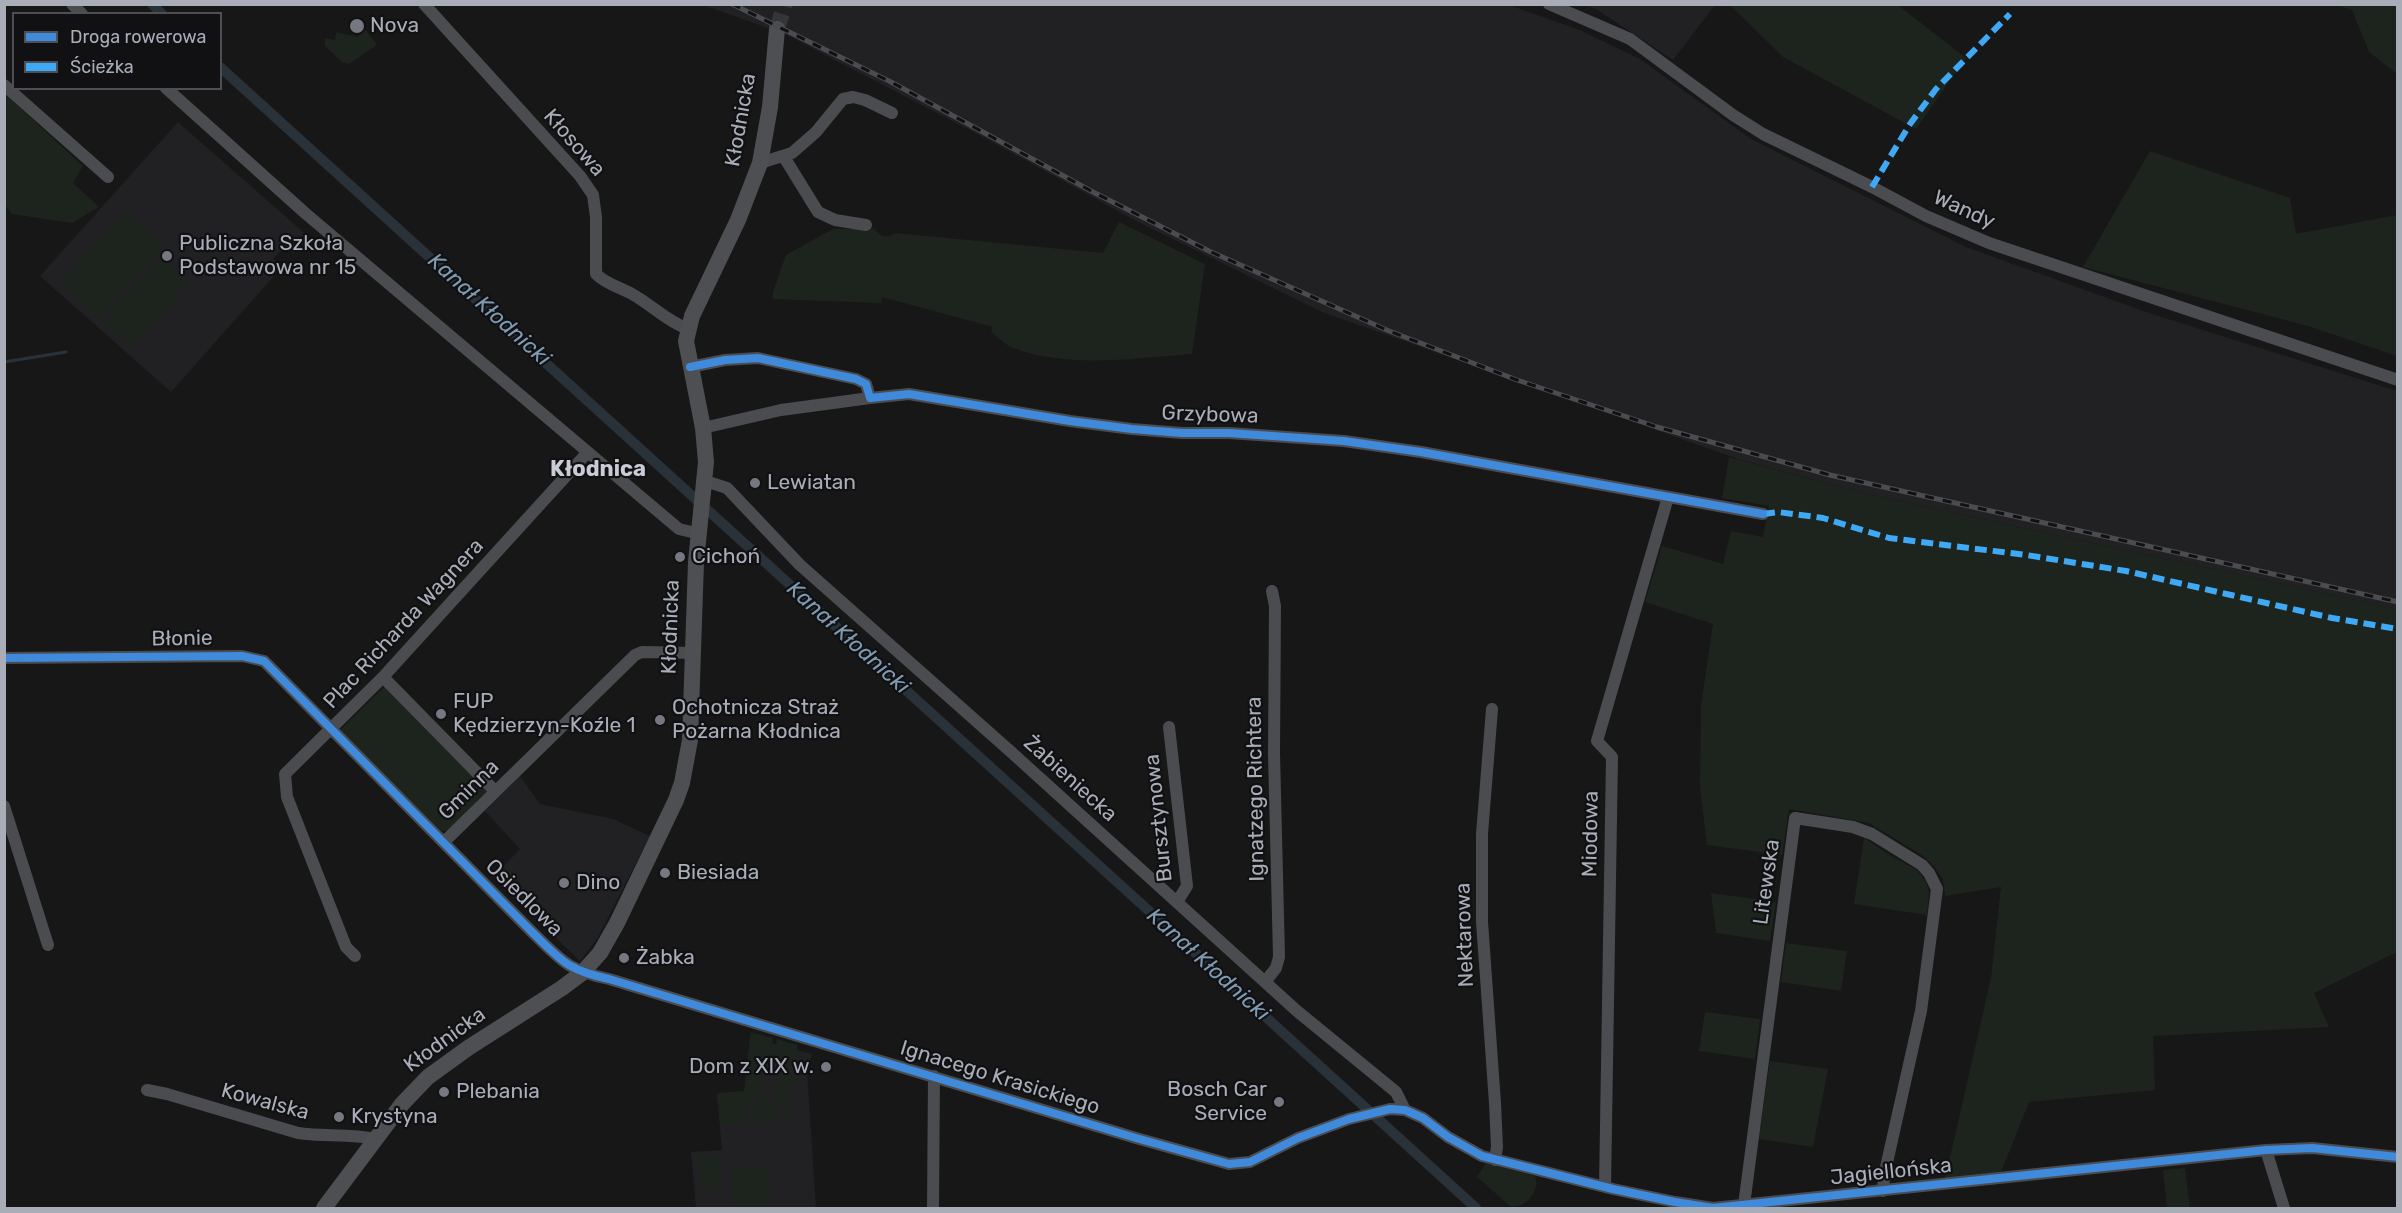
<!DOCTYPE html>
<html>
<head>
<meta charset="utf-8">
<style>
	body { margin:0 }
	#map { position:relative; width:2402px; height:1213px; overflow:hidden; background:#171717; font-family:Rubik,sans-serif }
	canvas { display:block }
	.frame { position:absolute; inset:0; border:6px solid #a8adb8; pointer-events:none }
	.legend { position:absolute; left:12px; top:12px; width:210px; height:78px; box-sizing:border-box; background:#111113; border:2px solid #4d4f55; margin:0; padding:8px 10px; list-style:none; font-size:18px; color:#a8adb8 }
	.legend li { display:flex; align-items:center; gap:12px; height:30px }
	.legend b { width:30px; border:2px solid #4d4f55 }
</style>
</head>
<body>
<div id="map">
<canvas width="2402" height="1213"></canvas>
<div class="frame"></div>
<ul class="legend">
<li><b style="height:8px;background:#408adc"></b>Droga rowerowa</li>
<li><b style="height:8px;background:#3fa9f5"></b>Ścieżka</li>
</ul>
</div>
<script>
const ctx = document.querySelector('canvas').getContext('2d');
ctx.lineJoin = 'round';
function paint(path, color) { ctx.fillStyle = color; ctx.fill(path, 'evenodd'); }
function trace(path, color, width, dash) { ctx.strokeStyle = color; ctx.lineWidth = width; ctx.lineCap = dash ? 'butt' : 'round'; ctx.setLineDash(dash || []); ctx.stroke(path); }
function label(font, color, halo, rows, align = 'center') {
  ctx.font = font + ' Rubik,sans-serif'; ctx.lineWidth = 4.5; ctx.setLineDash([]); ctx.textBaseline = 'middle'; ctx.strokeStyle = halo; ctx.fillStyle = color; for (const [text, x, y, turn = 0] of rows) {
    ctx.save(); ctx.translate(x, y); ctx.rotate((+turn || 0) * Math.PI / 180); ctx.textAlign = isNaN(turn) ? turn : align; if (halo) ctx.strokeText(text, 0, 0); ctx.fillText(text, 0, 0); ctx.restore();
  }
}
const built = new Path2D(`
	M 1506,4 L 1580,30 L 1640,59 L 1751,139 L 1966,247 L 2149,313 L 2397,391 L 2397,609 L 1858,492 L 1738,459 L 1322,312 L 1136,221 L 983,137 L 785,34 L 703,5 Z
	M 1583,5 L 1715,5 L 1673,60 L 1596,9 Z
	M 178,122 L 309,237 L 294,254 L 284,246 L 273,259 L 282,267 L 171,392 L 40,276 Z
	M 520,776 L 540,804 L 613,819 L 650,836 L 597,939 L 580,961 L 493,877 L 520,849 L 485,811 Z
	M 750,1037 L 812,1054 L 807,1071 L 816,1208 L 696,1208 L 691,1152 L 722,1150 L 717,1093 L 744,1091 Z`);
const green = new Path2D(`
	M 1730,5 L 1898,5 L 1966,58 L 1916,129 L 1783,57 Z
	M 2337,5 L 2397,5 L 2397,74 L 2369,52 L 2352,10 Z
	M 365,29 L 377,45 L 349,64 L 342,62 L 325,46 L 325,38 L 335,40 L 336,32 L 358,37 Z
	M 5,94 L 83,166 L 73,183 L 99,207 L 72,223 L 12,214 L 5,205 Z
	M 2150,151 L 2290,198 L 2296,234 L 2397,215 L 2397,356 L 2308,326 L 2083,267 Z
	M 125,212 L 163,246 L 99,318 L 61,284 Z
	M 1119,222 L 1205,264 L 1192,354 C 1134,358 1070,369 1013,348 C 1006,345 998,337 991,332 L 993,327 L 882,297 L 881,303 L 773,299 L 773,292 L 786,255 L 833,229 L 875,229 C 880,237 887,239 895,233 L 1103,253 Z
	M 160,258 L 188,283 L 132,347 L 104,322 Z
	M 1729,457 L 1858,492 L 2397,609 L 2397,952 L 2314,993 L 2329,1027 L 2153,1036 L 2155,1090 L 2029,1102 L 2001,1172 L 1945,1179 L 1991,978 L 2001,887 L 1945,896 L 1943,879 L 1934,866 L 1922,855 L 1869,823 L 1789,809 L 1782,855 L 1707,845 L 1700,788 L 1701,705 L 1713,624 L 1645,602 L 1662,546 L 1723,564 L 1731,531 L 1763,537 L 1769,506 L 1722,498 Z
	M 385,686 L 488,791 L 448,831 L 441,831 L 340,730 Z
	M 1864,838 L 1891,856 L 1917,870 L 1926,882 L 1929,892 L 1927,915 L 1854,904 Z
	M 1711,893 L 1776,902 L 1770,941 L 1716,933 Z
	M 1786,943 L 1847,951 L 1841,991 L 1781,982 Z
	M 1705,1012 L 1760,1019 L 1755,1059 L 1699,1051 Z
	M 751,1032 L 773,1038 L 769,1067 L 762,1070 C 761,1077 761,1079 764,1085 L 739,1124 L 720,1124 L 717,1094 L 745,1091 Z
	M 777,1039 L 797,1045 L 797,1059 L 789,1060 L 789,1076 L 797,1076 L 798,1083 L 790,1084 L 792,1117 L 784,1118 L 775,1095 L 774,1088 L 782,1080 L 781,1074 L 773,1066 Z
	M 1770,1061 L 1828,1069 L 1813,1147 L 1759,1139 Z
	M 768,1087 L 780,1121 L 745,1123 Z
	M 719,1155 L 722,1187 L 700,1190 L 697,1157 Z
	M 1486,1163 L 1535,1176 C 1541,1190 1525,1210 1510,1206 L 1477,1177 Z
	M 769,1166 L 771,1208 L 734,1208 L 731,1168 Z
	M 2185,1168 L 2190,1208 L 2167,1208 L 2163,1170 Z`);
const stream = new Path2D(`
	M 4,362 L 66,352`);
const canal = new Path2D(`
	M 152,4 L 162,14
	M 220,67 L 1476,1208`);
const majorTunnel = new Path2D(`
	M 777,29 L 785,4`);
const minor = new Path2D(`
	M 72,4 L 82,14
	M 424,4 L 580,176 L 593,195 L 596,217 L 596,274 C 606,284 619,287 632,294 C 652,305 666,321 688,329
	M 1549,4 L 1630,39 L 1733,115 L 1763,134 L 1872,187 L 1926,216 L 1989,243 L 2398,380
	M 4,85 L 108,177
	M 166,88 L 305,213 L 673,524 L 679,529 L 700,534
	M 784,157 L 818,212 L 835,220 L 866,225
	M 760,163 L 792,153 L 816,132 L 843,99 L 853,97 L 865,100 L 892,113
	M 690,367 L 725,360 L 758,358 L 856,379 L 866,384 L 870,398 L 909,394 L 1070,421 L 1132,429 L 1182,433 L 1229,433 L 1344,441 L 1421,452 L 1763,514
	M 703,428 L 781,410 L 870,398
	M 705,481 L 727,488 L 800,565 L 1010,751 L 1297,1011 L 1396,1092 L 1405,1110
	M 4,658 L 242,656 L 264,661 L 532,932 C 562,961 567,970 609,979 L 1136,1138 L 1229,1164 L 1250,1162 L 1298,1138 L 1349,1119 L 1390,1109 L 1405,1110 L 1423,1118 L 1448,1137 L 1482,1156 L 1613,1189 L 1675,1202 L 1713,1208 L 2266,1150 L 2312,1148 L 2398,1157
	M 383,677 L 495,791
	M 1492,709 L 1482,834 L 1482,922 L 1495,1103 L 1497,1147 L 1495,1160
	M 1169,727 L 1187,886 L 1177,902
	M 4,806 L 48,945
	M 444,842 L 635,655 L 642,652 L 693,653
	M 355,956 L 346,947 L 287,797 L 285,774 L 383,677 L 587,453
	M 1265,982 L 1276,968 L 1279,957 L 1274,753 L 1275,606 L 1272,591
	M 147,1090 L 167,1094 L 298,1133 C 324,1137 349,1133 376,1139
	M 2266,1150 L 2284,1208
	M 1605,1187 L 1612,757 L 1597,741 L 1668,497
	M 1744,1205 L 1795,818 L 1853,827 L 1872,834 L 1922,865 L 1929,873 L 1937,889 L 1921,1011 L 1884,1176 L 1883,1191
	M 933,1208 L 934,1076`);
const major = new Path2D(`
	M 324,1208 L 402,1104 L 428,1077 L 468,1048 L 562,988 L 582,973 L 600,953 L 617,923 L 676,800 L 682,783 L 690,740 L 696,562 L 706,462 L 703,428 L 686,341 L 692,316 L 738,220 L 760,163 L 770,107 L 777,29`);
const rail = new Path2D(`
	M 732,4 L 891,82 L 1093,192 L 1209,251 L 1389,331 L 1517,380 L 1657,427 L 1830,475 L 2398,602`);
const quiet = new Path2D(`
	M 1872,187 L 1910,124 L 1936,89 L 2010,14
	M 1763,514 L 1778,512 L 1823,518 L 1889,538 L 2026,555 L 2126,571 L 2332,618 L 2398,629`);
const cycleway = new Path2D(`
	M 690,367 L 725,360 L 758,358 L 856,379 L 866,384 L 870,398 L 909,394 L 1070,421 L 1132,429 L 1182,433 L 1229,433 L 1344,441 L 1421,452 L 1763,514
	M 4,658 L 242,656 L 264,661 L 532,932 C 562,961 567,970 609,979 L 1136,1138 L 1229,1164 L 1250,1162 L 1298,1138 L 1349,1119 L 1390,1109 L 1405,1110 L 1423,1118 L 1448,1137 L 1482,1156 L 1613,1189 L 1675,1202 L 1713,1208 L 2266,1150 L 2312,1148 L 2398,1157`);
const markers = [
	[357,26,8,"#757880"],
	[167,256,6,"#757880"],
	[755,483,6,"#757880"],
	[680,557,6,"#757880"],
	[441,714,6,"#757880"],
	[660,720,6,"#757880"],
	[665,873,6,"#757880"],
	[564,883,6,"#757880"],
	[624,958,6,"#757880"],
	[826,1067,6,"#757880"],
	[444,1092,6,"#757880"],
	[1279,1102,6,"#757880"],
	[339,1117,6,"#757880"]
];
const poiNames = [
	["Nova",370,26],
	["Publiczna Szkoła",179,244],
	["Podstawowa nr 15",179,268],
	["Lewiatan",767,483],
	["Cichoń",692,557],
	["FUP",453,702],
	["Kędzierzyn-Koźle 1",453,726],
	["Ochotnicza Straż",672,708],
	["Pożarna Kłodnica",672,732],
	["Biesiada",677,873],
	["Dino",576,883],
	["Żabka",636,958],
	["Dom z XIX w.",814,1067,"right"],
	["Bosch Car",1267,1090,"right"],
	["Service",1267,1114,"right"],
	["Plebania",456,1092],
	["Krystyna",351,1117]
];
const streetNames = [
	["Kłodnicka",741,120,-80],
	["Kłosowa",574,143,49],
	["Wandy",1964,210,24],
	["Grzybowa",1210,415,2],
	["Plac Richarda Wagnera",404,624,-47],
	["Kłodnicka",671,627,-88],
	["Błonie",182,639,-1],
	["Żabieniecka",1070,779,42],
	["Ignatzego Richtera",1256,789,-91],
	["Gminna",469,790,-45],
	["Bursztynowa",1159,818,-96],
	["Miodowa",1591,834,-89],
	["Litewska",1767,882,-82],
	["Osiedlowa",524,898,45],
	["Nektarowa",1465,935,-92],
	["Kłodnicka",445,1040,-36],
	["Ignacego Krasickiego",1000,1078,17],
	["Kowalska",265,1102,15],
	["Jagiellońska",1891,1172,-6]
];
const waterNames = [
	["Kanał Kłodnicki",489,310,42],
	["Kanał Kłodnicki",848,638,42],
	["Kanał Kłodnicki",1208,965,42]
];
const neighbourhoodNames = [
	["Kłodnica",598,470]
];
paint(built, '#212123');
paint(green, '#1d241e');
trace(stream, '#2a3239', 3);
trace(canal, '#2a3239', 10);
trace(majorTunnel, '#343537', 16, [16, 8]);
trace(minor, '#4b4c50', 12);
trace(major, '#4d4f52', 16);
trace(rail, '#4b4c4f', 5);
trace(rail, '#111113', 3, [9]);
trace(quiet, '#3fa9f5', 6, [12, 6]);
trace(cycleway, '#408adc', 8);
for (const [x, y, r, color] of markers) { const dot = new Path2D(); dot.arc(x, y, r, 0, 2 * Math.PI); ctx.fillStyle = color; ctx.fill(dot); trace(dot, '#111113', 2); }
label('21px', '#a8adb8', '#111113', poiNames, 'left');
label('21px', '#a8adb8', '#111113', streetNames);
label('italic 22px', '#7f9bb3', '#111113', waterNames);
label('bold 22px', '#c9ccd4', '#111113', neighbourhoodNames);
</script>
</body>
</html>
